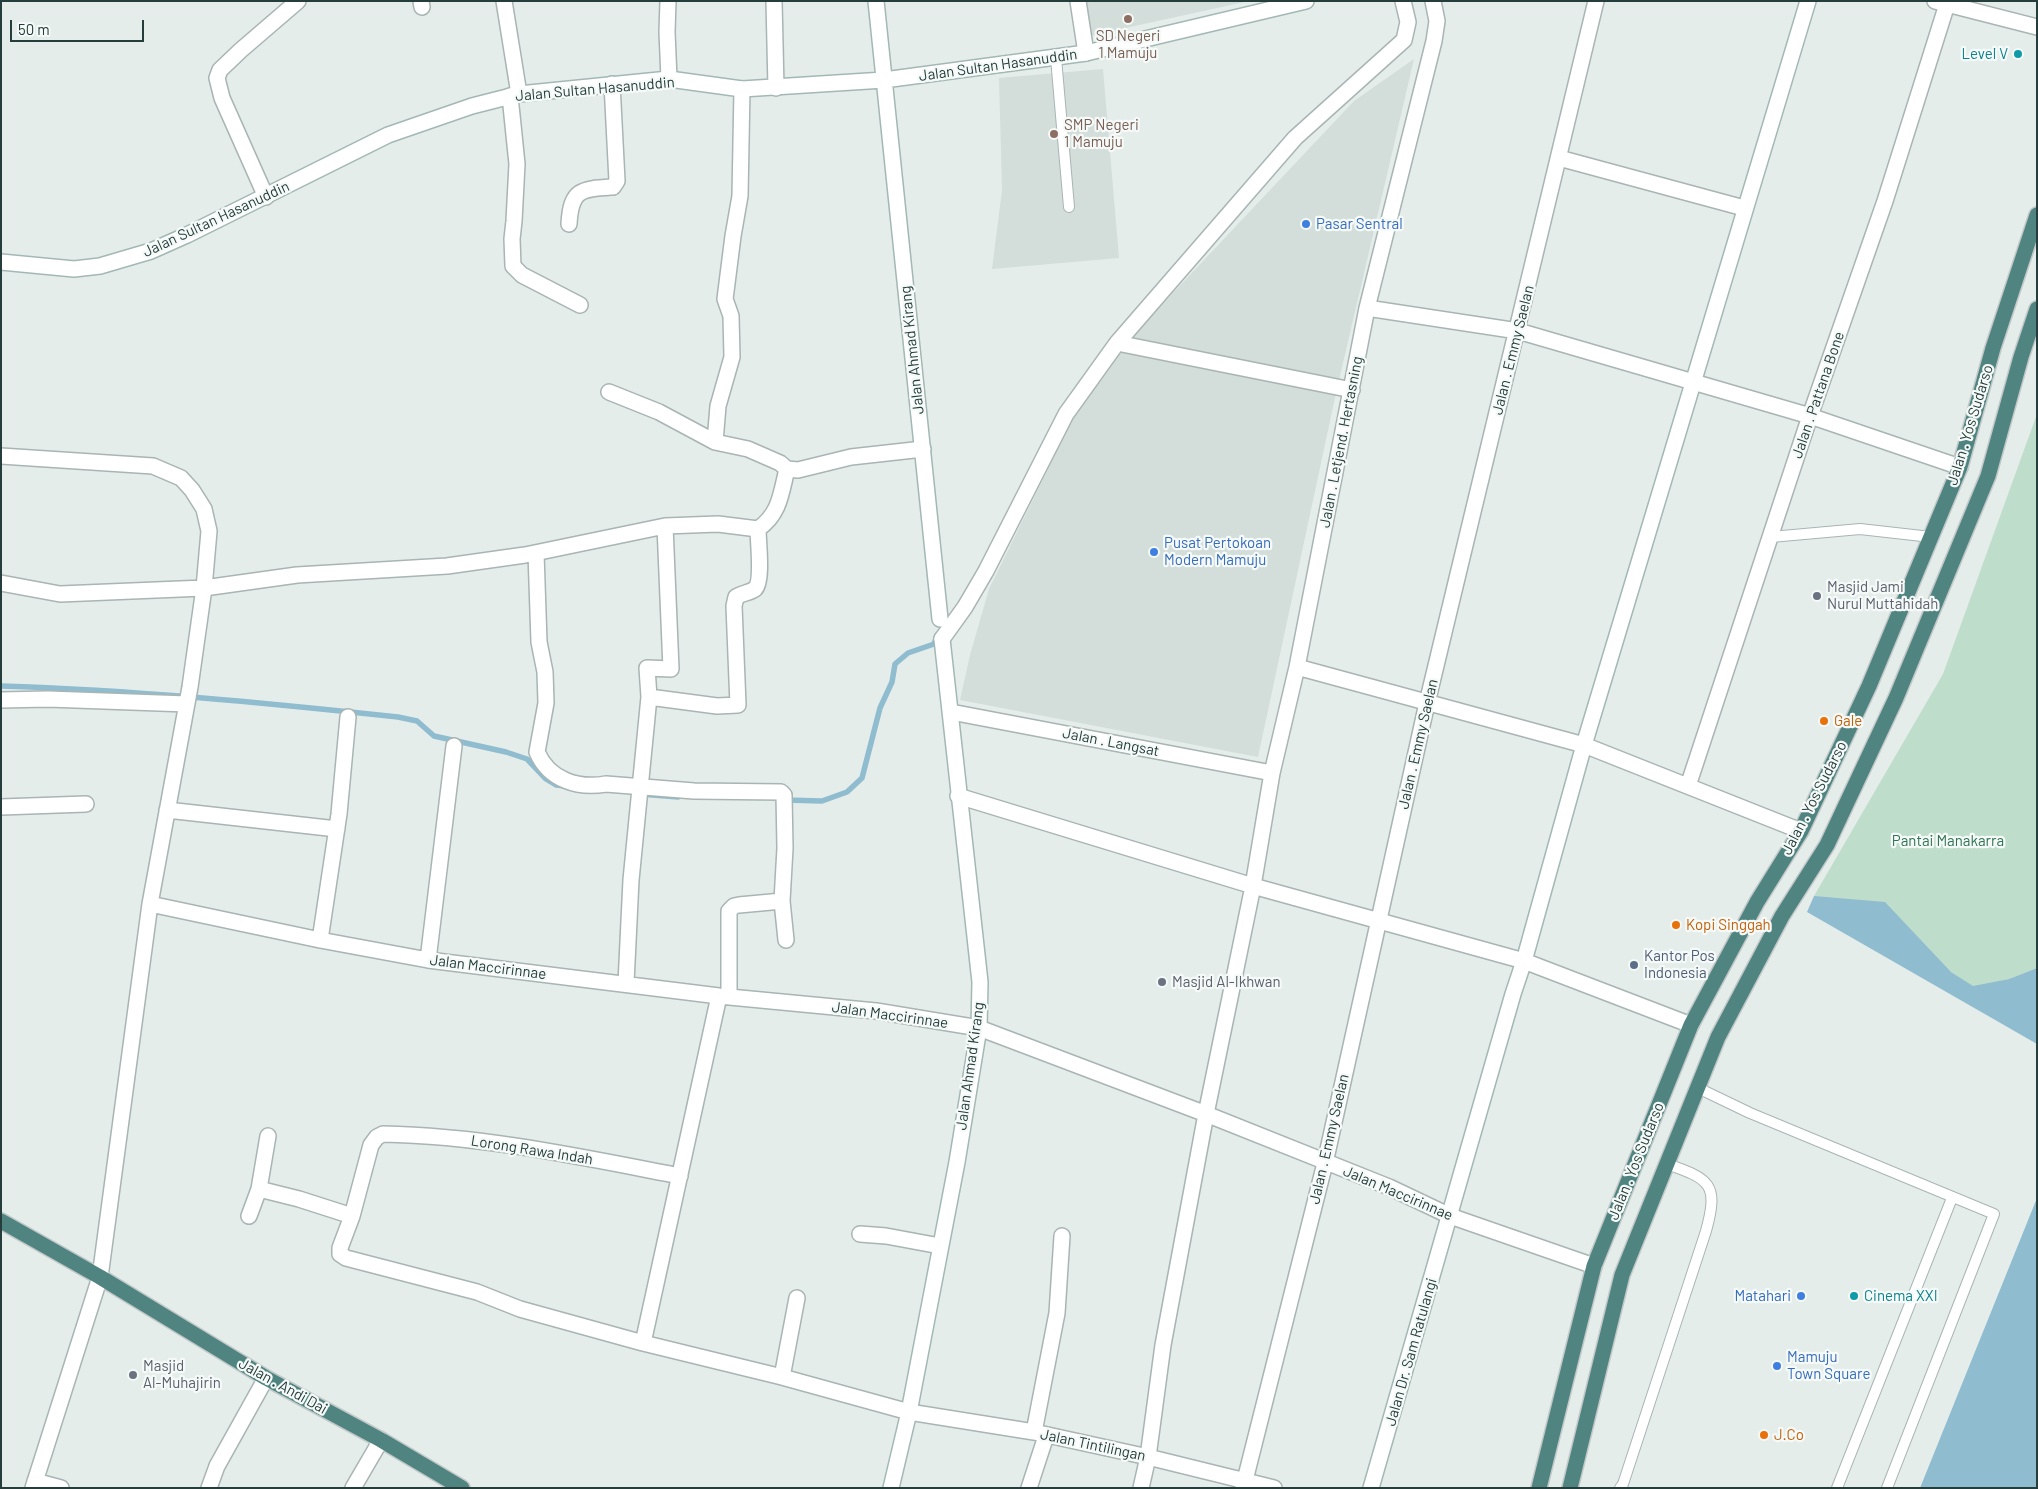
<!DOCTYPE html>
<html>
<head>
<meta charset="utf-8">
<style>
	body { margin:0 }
	#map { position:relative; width:2038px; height:1489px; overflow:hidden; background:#e5edeb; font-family:Barlow,sans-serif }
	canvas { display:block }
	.frame { position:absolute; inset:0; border:2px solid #253e3b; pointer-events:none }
	.scale { position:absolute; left:10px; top:20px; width:134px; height:22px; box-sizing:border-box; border:2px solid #253e3b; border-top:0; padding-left:6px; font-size:15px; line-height:18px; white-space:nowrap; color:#253e3b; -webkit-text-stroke:4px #f5faf8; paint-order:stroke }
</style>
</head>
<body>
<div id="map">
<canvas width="2038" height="1489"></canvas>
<div class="frame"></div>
<div class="scale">50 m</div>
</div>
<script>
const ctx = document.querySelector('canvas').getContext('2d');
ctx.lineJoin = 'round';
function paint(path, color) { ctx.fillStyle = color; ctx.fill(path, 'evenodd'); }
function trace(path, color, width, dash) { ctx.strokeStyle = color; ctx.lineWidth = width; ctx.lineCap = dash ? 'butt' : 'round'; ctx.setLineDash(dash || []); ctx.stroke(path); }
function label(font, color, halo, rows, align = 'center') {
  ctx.font = font + ' Barlow,sans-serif'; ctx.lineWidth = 4.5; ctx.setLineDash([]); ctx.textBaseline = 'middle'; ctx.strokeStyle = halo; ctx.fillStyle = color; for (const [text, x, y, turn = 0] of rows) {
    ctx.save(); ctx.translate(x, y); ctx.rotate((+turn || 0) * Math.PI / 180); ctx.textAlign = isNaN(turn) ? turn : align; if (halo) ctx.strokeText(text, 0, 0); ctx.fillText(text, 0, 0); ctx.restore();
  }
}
const built = new Path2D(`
	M 1083,1 L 1249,1 L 1089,36 Z
	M 1414,59 L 1336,393 L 1258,757 L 960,700 L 970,655 L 989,589 L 1075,414 L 1121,348 L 1354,101 Z
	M 1103,69 L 1119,258 L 992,269 L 1002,190 L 999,78 Z`);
const green = new Path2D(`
	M 2037,414 L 2037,968 L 2009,979 L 1973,987 L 1951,972 L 1814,896 L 1943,674 Z`);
const water = new Path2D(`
	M 1814,896 L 1885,902 L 1951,972 L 1973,986 L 2009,979 L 2037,968 L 2037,1044 L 1807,912 Z
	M 2037,1198 L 2037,1488 L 1920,1488 Z`);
const stream = new Path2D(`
	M 1,686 C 134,690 266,703 398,717 L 417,721 L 434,736 L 506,752 L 527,759 L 546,779 L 556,785 L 566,786
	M 640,794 L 678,797
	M 785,800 L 822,801 L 847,792 L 862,778 L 880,708 L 892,682 L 895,664 L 908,653 L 934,644 L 937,635`);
const service = new Path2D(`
	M 1056,58 L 1069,207
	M 1771,537 L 1860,529 L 1931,537
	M 1698,1088 L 1750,1113 L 1994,1214 L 1887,1488
	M 1620,1488 L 1623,1484 L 1706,1231 C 1719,1184 1710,1179 1667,1164
	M 1837,1488 L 1952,1198`);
const minor = new Path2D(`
	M 421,1 L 422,7
	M 504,1 L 519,94
	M 668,1 L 667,32 L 669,79
	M 774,1 L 776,88
	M 1078,1 L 1086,53
	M 1935,1 L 2037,27
	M 510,96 L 517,164 L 514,221 L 512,239 L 513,266 L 522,275 L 580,305
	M 1559,158 L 1744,208
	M 266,197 L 222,98 L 217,78 L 220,70 L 241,50 L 298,1
	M 569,224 C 571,189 581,189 613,187 L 617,181 L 612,84
	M 1367,308 L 1518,331 L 1810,416 L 1960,467
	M 1117,343 L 1352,390
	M 609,392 L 659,412 L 715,442 L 748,449 L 780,463 L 787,469
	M 715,442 L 718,406 L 732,357 L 731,316 L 725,299 L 733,236 L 740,196 L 742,89
	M 1,456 L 153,466 L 181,478 L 192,490 L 204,509 L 209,531 L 204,588 L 190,687 L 150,904 L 100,1277 L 33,1488
	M 536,553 L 539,642 L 545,672 L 546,703 L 537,752 C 549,780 578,789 606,784 L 694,791 L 781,792 L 784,795 L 785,848 L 782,901 L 739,905 L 734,906 L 729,911 L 729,997
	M 1,583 L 60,594 L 204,588 L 297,575 L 447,566 L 525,555 L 665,526 L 718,524 L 758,529 C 780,514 781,493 787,469 L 798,470 L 851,457 L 923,449
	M 942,639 L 965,607 L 986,571 L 1066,414 L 1117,343 L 1295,138 L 1404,40 L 1408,22 L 1403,1
	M 1297,667 L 1584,745 L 1801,831
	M 649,697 L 717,706 L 738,705 L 734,606 L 736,597 C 742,593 749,593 755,589 C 763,581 758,541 758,529
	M 1,700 L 48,699 L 187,704
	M 951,712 L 1272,773
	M 1688,786 L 1810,416 L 1885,201 L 1948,1
	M 958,796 L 1253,886 L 1524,961 L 1691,1025
	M 1,807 L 86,804
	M 167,810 L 337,829
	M 782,901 L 786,940
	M 150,904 L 320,940 L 428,960 L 719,996 L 876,1011 L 979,1028 L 1206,1114 L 1389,1187 L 1450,1216 L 1594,1266
	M 320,940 L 339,814 L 348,717
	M 428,960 L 454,746
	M 626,983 L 631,880 L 649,697 L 647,668 L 671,669 L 665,526
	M 268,1136 L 259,1189 L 299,1199 L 352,1216 L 340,1248 L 340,1254 L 346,1258 L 477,1292 L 520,1309 L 643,1343 L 782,1377 L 909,1412 L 1034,1432 L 1148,1457 L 1274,1488
	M 249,1216 L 259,1189
	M 352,1216 L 371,1145 L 377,1137 L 383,1134 C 484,1136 581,1157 680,1176
	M 860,1234 L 886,1236 L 940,1246
	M 643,1343 L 719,996
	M 782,1377 L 797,1298
	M 1034,1432 L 1057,1313 L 1062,1236
	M 35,1481 L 61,1488
	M 209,1488 L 217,1466 L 266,1378
	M 353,1488 L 381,1440
	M 1029,1488 L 1046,1436
	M 1141,1488 L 1148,1457 L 1163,1345 L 1206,1114 L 1253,886 L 1272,773 L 1297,667 L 1367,308 L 1434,41 L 1437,21 L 1433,1
	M 1243,1488 L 1325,1163 L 1427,703 L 1596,1`);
const secondary = new Path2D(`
	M 876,1 L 940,619
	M 1,262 L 74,269 L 100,266 L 151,251 L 187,235 L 388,135 L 472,106 L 519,94 L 669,79 L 742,89 L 884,80 L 1086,53 L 1306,1
	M 891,1488 L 909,1412 L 957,1162 L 979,1028 L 980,982 L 942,639
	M 1371,1488 L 1513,994 L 1524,961 L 1584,745 L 1808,1`);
const trunk = new Path2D(`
	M 1,1221 L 100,1277 L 266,1378 L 381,1440 L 462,1488
	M 1539,1488 L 1594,1266 L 1691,1025 L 1757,902 L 1801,831 L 1869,686 L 1960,467 L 1993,348 L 2037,215
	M 1570,1488 L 1622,1275 L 1718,1037 L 1782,916 L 1827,845 L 1896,698 L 1988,476 L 2021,357 L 2037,309`);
const markers = [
	[1128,19,5,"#8d6e63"],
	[2018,54,5,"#0f9aa8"],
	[1054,134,5,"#8d6e63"],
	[1306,224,5,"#3f7fe0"],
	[1154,552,5,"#3f7fe0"],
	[1817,596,5,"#6b7280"],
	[1824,721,5,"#e8710a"],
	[1676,925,5,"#e8710a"],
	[1634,965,5,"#5c6f8a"],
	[1162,982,5,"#6b7280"],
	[1801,1296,5,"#3f7fe0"],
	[1854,1296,5,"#0f9aa8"],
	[1777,1366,5,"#3f7fe0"],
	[133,1375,5,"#6b7280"],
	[1764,1435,5,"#e8710a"]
];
const educationNames = [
	["SD Negeri",1128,36],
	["1 Mamuju",1128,53],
	["SMP Negeri",1064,125,"left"],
	["1 Mamuju",1064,142,"left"]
];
const cultureNames = [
	["Level V",2008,54],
	["Cinema XXI",1864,1296,"left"]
];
const streetNames = [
	["Jalan Sultan Hasanuddin",998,65,-8],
	["Jalan Sultan Hasanuddin",595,89,-5],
	["Jalan Sultan Hasanuddin",216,219,-25],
	["Jalan Ahmad Kirang",912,350,-96],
	["Jalan . Emmy Saelan",1513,350,-76],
	["Jalan . Pattana Bone",1818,395,-71],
	["Jalan . Yos Sudarso",1970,425,-73],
	["Jalan . Letjend. Hertasning",1341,442,-79],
	["Jalan . Langsat",1111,742,11],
	["Jalan . Emmy Saelan",1418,744,-77],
	["Jalan . Yos Sudarso",1814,798,-63],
	["Jalan Maccirinnae",488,967,7],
	["Jalan Maccirinnae",890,1015,8],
	["Jalan Ahmad Kirang",970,1066,-82],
	["Jalan . Emmy Saelan",1329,1139,-77],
	["Lorong Rawa Indah",532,1150,9],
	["Jalan . Yos Sudarso",1636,1161,-68],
	["Jalan Maccirinnae",1398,1193,23],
	["Jalan Dr. Sam Ratulangi",1411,1352,-74],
	["Jalan . Andi Dai",283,1386,29],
	["Jalan Tintilingan",1093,1445,12]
];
const shopNames = [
	["Pasar Sentral",1316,224],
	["Pusat Pertokoan",1164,543],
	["Modern Mamuju",1164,560],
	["Matahari",1791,1296,"right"],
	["Mamuju",1787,1357],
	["Town Square",1787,1374]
];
const worshipNames = [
	["Masjid Jami",1827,587],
	["Nurul Muttahidah",1827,604],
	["Masjid Al-Ikhwan",1172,982],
	["Masjid",143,1366],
	["Al-Muhajirin",143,1383]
];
const foodNames = [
	["Gale",1834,721],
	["Kopi Singgah",1686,925],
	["J.Co",1774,1435]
];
const parkNames = [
	["Pantai Manakarra",1948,841]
];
const serviceNames = [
	["Kantor Pos",1644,956],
	["Indonesia",1644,973]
];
paint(built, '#d3ddda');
paint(green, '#bfddcb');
paint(water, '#90bccf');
trace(stream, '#90bccf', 5.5);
trace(service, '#a8b5b3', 12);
trace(minor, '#a8b5b3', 18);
trace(secondary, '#a3b8b4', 18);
trace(trunk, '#c2c9c8', 18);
trace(service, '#fff', 10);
trace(minor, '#fff', 15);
trace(secondary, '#fff', 15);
trace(trunk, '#4f8480', 15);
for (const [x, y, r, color] of markers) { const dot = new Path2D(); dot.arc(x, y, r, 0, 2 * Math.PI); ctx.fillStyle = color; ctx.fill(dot); trace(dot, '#f5faf8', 2); }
label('15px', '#785e54', '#f5faf8', educationNames);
label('15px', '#0d838f', '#f5faf8', cultureNames, 'right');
label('15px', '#253e3b', '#f5faf8', streetNames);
label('15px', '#366cbe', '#f5faf8', shopNames, 'left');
label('15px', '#5b616d', '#f5faf8', worshipNames, 'left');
label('15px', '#c56008', '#f5faf8', foodNames, 'left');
label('15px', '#317354', '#f5faf8', parkNames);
label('15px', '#4e5e75', '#f5faf8', serviceNames, 'left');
</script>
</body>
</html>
